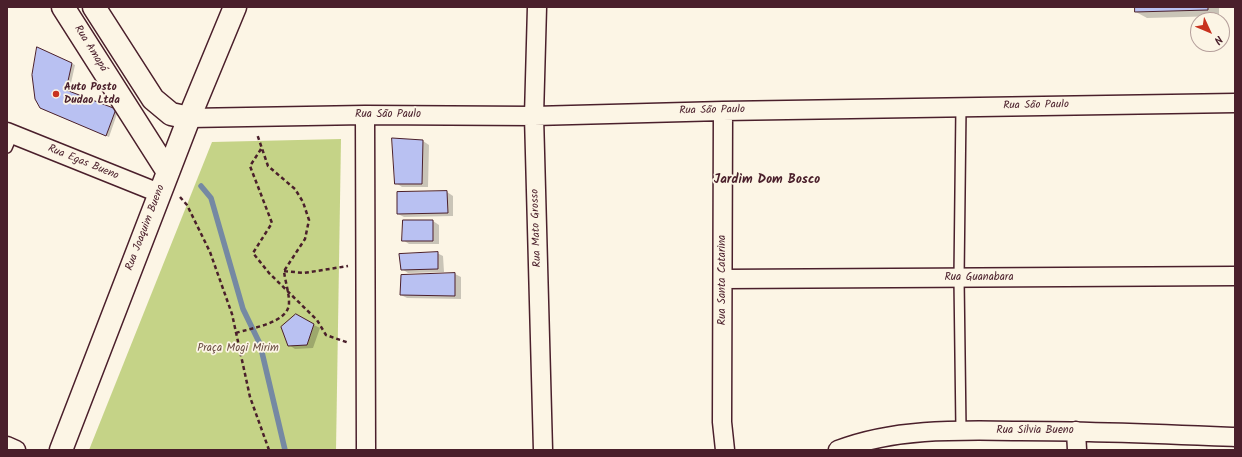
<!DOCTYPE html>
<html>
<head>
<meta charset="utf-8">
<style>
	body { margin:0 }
	#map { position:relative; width:1242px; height:457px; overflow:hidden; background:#fcf5e5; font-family:Kalam,sans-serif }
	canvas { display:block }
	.frame { position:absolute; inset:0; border:8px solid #4a1f2b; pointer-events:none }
	.north { position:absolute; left:1190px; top:12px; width:40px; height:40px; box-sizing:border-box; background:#fcf5e5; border:1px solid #b59f9b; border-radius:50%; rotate:134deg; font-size:11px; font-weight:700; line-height:16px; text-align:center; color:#4a1f2b }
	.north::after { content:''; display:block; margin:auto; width:14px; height:18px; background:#c8321e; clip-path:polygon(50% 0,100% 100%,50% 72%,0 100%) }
</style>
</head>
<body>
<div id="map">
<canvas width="1242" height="457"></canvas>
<div class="frame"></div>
<div class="north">N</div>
</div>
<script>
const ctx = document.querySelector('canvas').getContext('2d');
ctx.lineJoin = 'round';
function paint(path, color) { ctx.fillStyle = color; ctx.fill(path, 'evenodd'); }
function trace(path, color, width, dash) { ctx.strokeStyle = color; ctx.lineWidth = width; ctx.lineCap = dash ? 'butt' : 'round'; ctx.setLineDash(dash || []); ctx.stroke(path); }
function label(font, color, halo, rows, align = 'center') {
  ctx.font = font + ' Kalam,sans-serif'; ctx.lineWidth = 3.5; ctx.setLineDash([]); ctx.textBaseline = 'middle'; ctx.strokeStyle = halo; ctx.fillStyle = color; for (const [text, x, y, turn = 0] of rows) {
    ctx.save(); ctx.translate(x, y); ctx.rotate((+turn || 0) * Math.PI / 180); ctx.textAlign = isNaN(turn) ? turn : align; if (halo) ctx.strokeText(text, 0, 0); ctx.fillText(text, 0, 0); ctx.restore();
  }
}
const green = new Path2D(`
	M 341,139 L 336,450 L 89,450 L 212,142 Z`);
const shadow = new Path2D(`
	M 1136,7 L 1219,7 L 1219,16 L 1147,18 L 1136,12 Z
	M 38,48 L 75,65 L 69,92 L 118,111 L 109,137 L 44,110 Z
	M 423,141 L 429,145 L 428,187 L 402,187 L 396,183 Z
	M 447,192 L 453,196 L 453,216 L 404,217 L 398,214 L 398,193 Z
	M 404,221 L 433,221 L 439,225 L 439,244 L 409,244 L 403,240 Z
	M 437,253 L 443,256 L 444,272 L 408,273 L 402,269 Z
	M 455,274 L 461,277 L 461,299 L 407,298 L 401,295 Z
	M 314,325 L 320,328 L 313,348 L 295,349 L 289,345 Z`);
const stream = new Path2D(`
	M 201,186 L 211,198 L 243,309 L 260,344 L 285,450`);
const building = new Path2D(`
	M 1135,7 L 1208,7 L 1208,10 L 1135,12 Z
	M 37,47 L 72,63 L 66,90 L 116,109 L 106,136 L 40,108 L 35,99 L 32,75 Z
	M 392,138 L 423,140 L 422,184 L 395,184 Z
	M 447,191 L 448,213 L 397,214 L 397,192 Z
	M 403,220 L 433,220 L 433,241 L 402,241 Z
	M 438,252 L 438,269 L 401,270 L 399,254 Z
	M 455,273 L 455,296 L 400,295 L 401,275 Z
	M 296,314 L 314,324 L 307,345 L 288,346 L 281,327 Z`);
const path = new Path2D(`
	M 261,149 L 250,166 L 272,223 L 253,253 L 269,273 L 317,320 L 326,335 L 349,343
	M 180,197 L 187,205 L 210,252 L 232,314 L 250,397 L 269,450
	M 284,271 L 304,273 L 348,266
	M 236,333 C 251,328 290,323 289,302 C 289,292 285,281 284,271 L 305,239 L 309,220 L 303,202 L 295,189 L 268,166 L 257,134`);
const lane = new Path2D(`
	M 961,107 L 959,278 L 961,430
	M 7,148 L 13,134`);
const street = new Path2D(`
	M 537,7 L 534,116 L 543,450
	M 723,111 L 722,422 L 725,450
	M 365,115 L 366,450
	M 189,118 L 365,115 L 534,116 L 723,111 L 1235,103
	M 7,132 L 159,193
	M 724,279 L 1235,276
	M 1076,431 L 1077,450
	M 7,446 L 16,450
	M 838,450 C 895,428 959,430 1020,431 C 1092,431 1163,434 1235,437`);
const secondary = new Path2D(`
	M 63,7 L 168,172
	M 94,7 L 153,99 L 171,114 L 189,118
	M 61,450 L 189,118 L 235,7`);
const markers = [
	[56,94,4,"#c8321e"]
];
const streetNames = [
	["Rua Amapá",90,49,58],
	["Rua São Paulo",1036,106,-1],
	["Rua São Paulo",712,111,-1],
	["Rua São Paulo",388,115],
	["Rua Egas Bueno",83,163,22],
	["Rua Joaquim Bueno",146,228,-69],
	["Rua Mato Grosso",537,228,-92],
	["Rua Guanabara",979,278],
	["Rua Santa Catarina",723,280,-90],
	["Rua Silvia Bueno",1035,431]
];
const poiNames = [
	["Auto Posto",64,88],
	["Dudao Ltda",64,101]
];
const parkNames = [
	["Praça Mogi Mirim",238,349]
];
const quarterNames = [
	["Jardim Dom Bosco",767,181]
];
paint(green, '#c5d387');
paint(shadow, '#0003');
trace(stream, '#7589a3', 5.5);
paint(building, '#b9c1f2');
trace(building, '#4a1f2b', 1);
trace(lane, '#4a1f2b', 12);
trace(street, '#4a1f2b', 21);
trace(secondary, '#4a1f2b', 25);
trace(path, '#4a1f2b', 2.5, [4, 3]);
trace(lane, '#fcf5e5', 9);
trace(street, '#fcf5e5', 18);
trace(secondary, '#fcf5e5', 22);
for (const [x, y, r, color] of markers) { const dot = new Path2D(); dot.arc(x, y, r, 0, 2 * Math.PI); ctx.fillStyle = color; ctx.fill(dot); trace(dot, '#fcf5e5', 1.5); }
label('11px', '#4a1f2b', '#fcf5e5', streetNames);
label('bold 11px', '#4a1f2b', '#fcf5e5', poiNames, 'left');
label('11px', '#694c42', '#fcf5e5', parkNames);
label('bold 13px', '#4a1f2b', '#fcf5e5', quarterNames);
</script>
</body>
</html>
